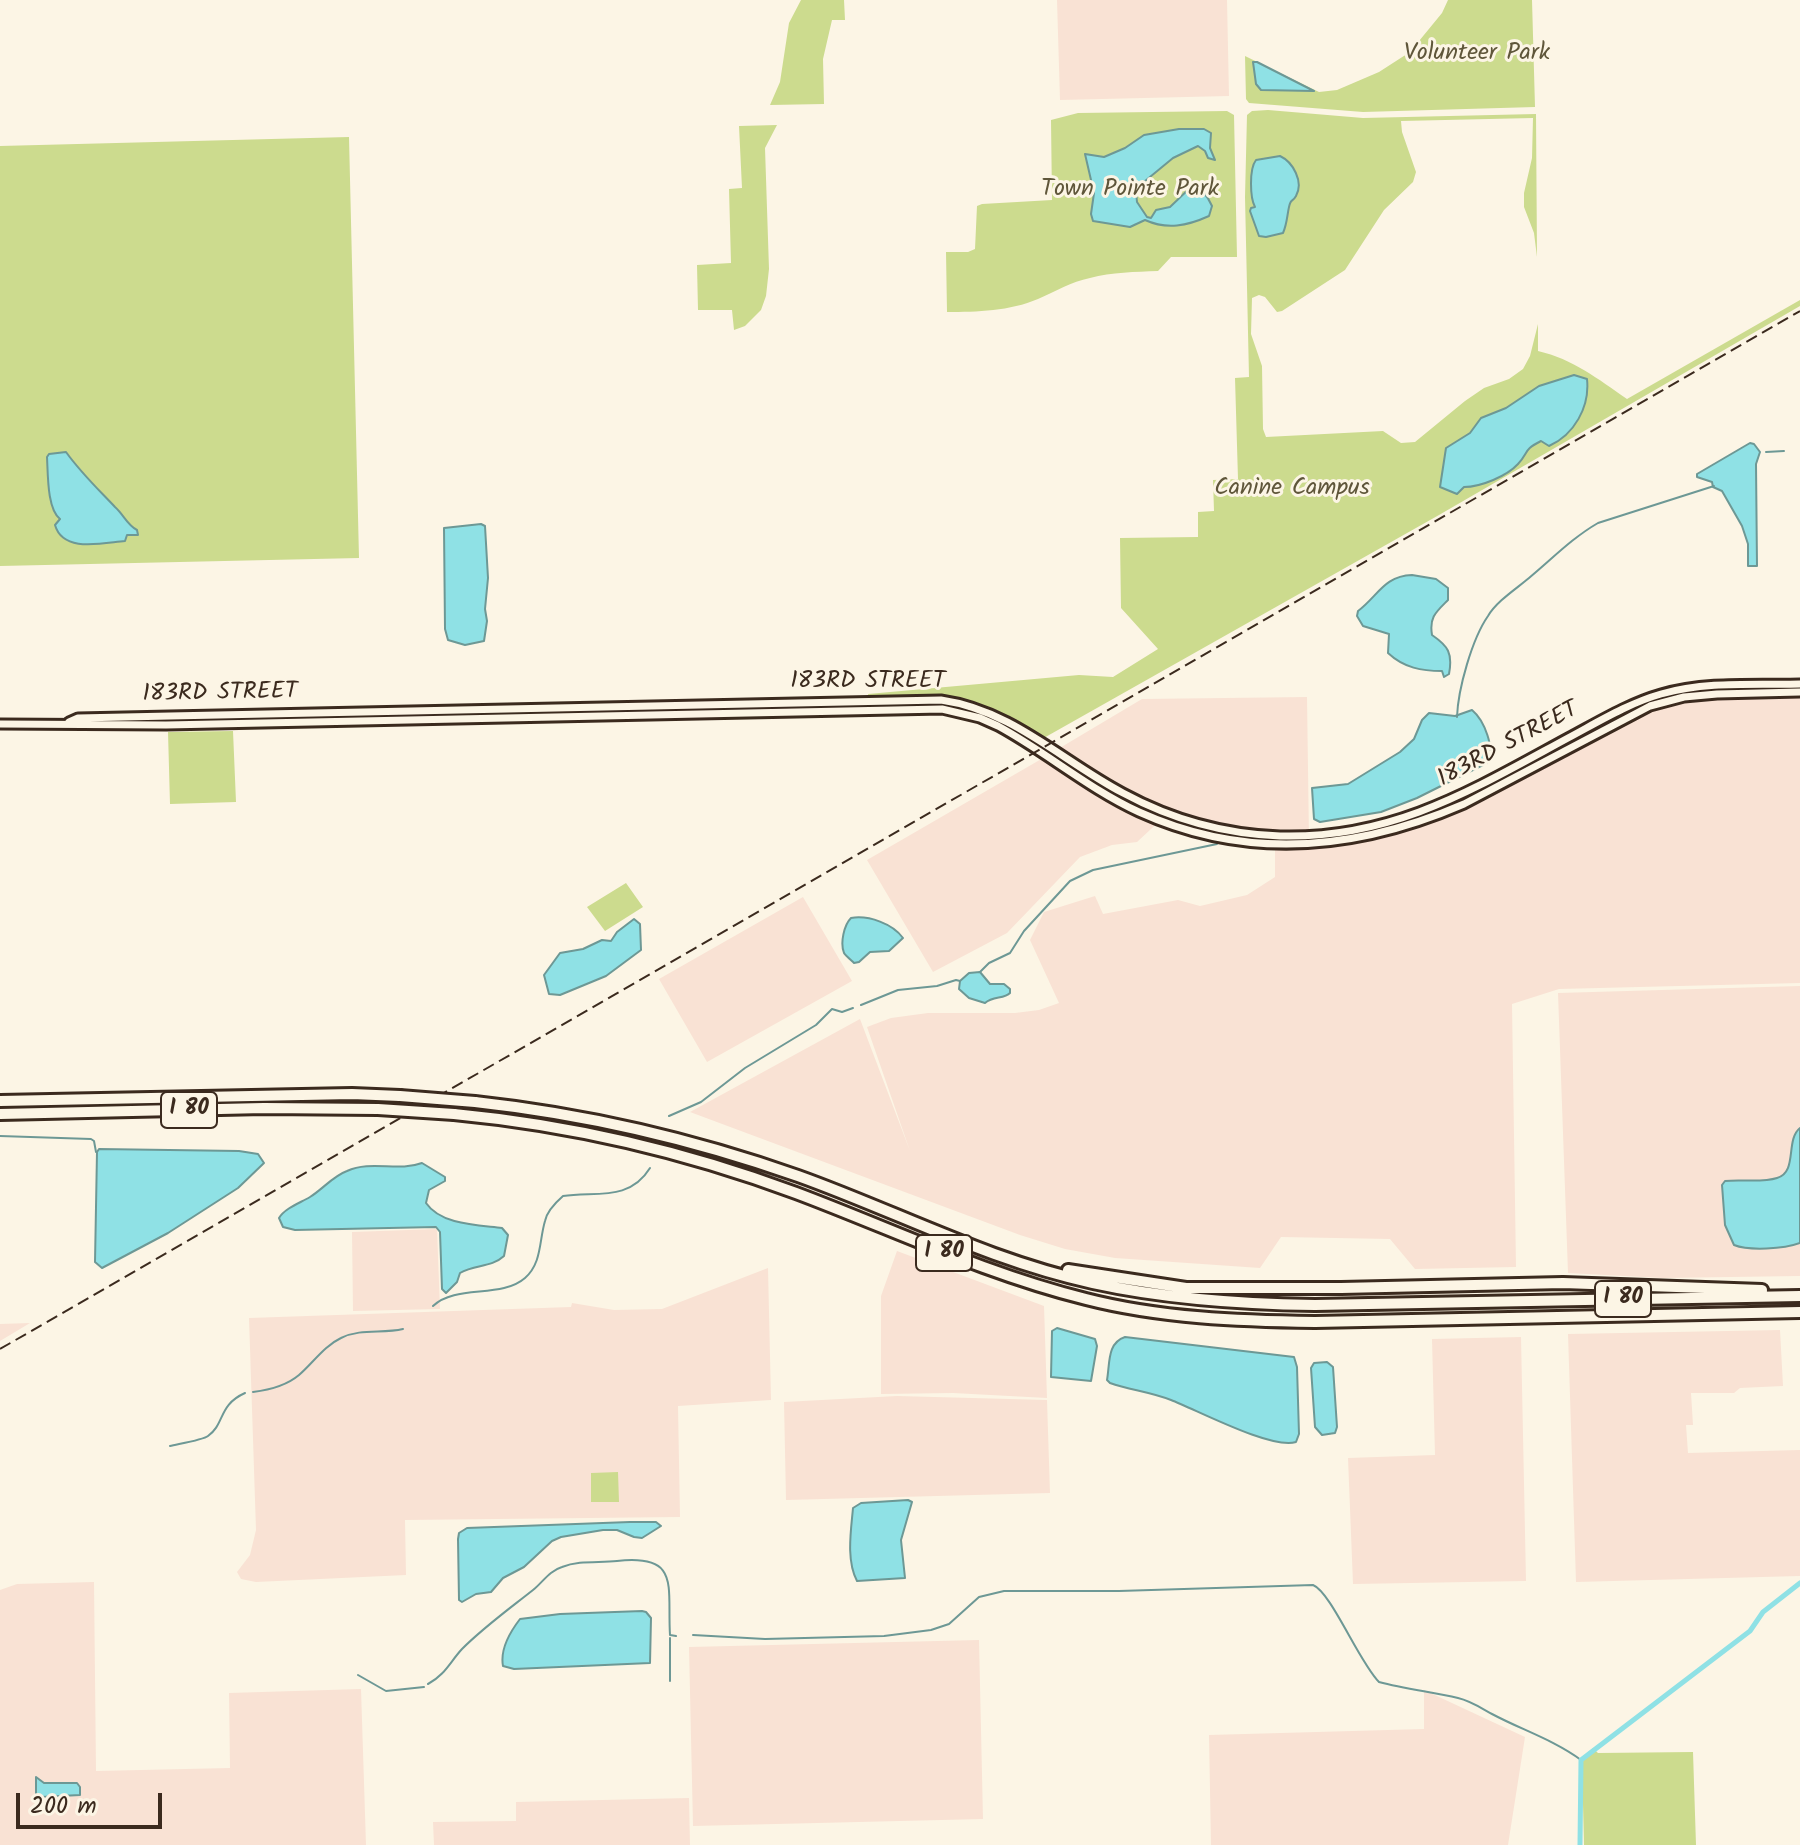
<!DOCTYPE html>
<html>
<head>
<meta charset="utf-8">
<style>
	body { margin:0 }
	#map { position:relative; width:1800px; height:1845px; overflow:hidden; background:#fcf5e5; font-family:Kalam,sans-serif }
	canvas { display:block }
	.scale { position:absolute; left:16px; top:1793px; width:146px; height:36px; box-sizing:border-box; border:4px solid #3b2a1e; border-top:0; padding-left:10px; font-size:24px; line-height:28px; white-space:nowrap; color:#3b2a1e; -webkit-text-stroke:6px #fcf5e5; paint-order:stroke }
</style>
</head>
<body>
<div id="map">
<canvas width="1800" height="1845"></canvas>
<div class="scale">200 m</div>
</div>
<script>
const ctx = document.querySelector('canvas').getContext('2d');
ctx.lineJoin = 'round';
function paint(path, color) { ctx.fillStyle = color; ctx.fill(path, 'evenodd'); }
function trace(path, color, width, dash) { ctx.strokeStyle = color; ctx.lineWidth = width; ctx.lineCap = dash ? 'butt' : 'round'; ctx.setLineDash(dash || []); ctx.stroke(path); }
function label(font, color, halo, rows, align = 'center') {
  ctx.font = font + ' Kalam,sans-serif'; ctx.lineWidth = 6; ctx.setLineDash([]); ctx.textBaseline = 'middle'; ctx.strokeStyle = halo; ctx.fillStyle = color; for (const [text, x, y, turn = 0] of rows) {
    ctx.save(); ctx.translate(x, y); ctx.rotate((+turn || 0) * Math.PI / 180); ctx.textAlign = isNaN(turn) ? turn : align; if (halo) ctx.strokeText(text, 0, 0); ctx.fillText(text, 0, 0); ctx.restore();
  }
}
const built = new Path2D(`
	M 1057,0 L 1227,0 L 1229,96 L 1060,100 Z
	M 1800,691 L 1800,983 L 1559,989 L 1512,1004 L 1516,1267 L 1415,1269 L 1390,1239 L 1281,1237 L 1260,1268 L 1115,1258 L 1065,1249 L 1020,1235 L 690,1112 L 860,1019 L 910,1151 L 867,1027 L 891,1018 L 928,1013 L 1015,1013 L 1039,1010 L 1059,1003 L 1030,940 L 1044,912 L 1095,896 L 1103,914 L 1178,900 L 1200,906 L 1247,895 L 1275,877 L 1275,843 L 1371,835 L 1456,806 L 1611,723 L 1689,694 Z
	M 1307,697 L 1309,840 L 1251,839 L 1211,831 L 1171,817 L 1115,794 L 1053,752 L 1142,699 Z
	M 1050,754 L 1114,797 L 1164,817 L 1137,842 L 1112,845 L 1080,857 L 1007,933 L 933,972 L 867,860 Z
	M 803,897 L 852,981 L 707,1062 L 659,979 Z
	M 1800,986 L 1800,1276 L 1662,1278 L 1568,1273 L 1558,993 Z
	M 437,1229 L 440,1309 L 353,1311 L 352,1232 Z
	M 897,1251 L 1044,1306 L 1047,1398 L 953,1393 L 881,1394 L 881,1296 Z
	M 768,1268 L 771,1400 L 678,1406 L 680,1517 L 405,1520 L 406,1575 L 256,1582 L 241,1579 L 237,1572 L 250,1555 L 256,1530 L 249,1318 L 571,1307 L 572,1303 L 614,1310 L 662,1309 Z
	M 30,1323 L 0,1341 L 0,1324 Z
	M 1780,1330 L 1783,1386 L 1740,1388 L 1734,1393 L 1691,1393 L 1693,1425 L 1686,1425 L 1688,1453 L 1800,1450 L 1800,1576 L 1576,1582 L 1568,1334 Z
	M 1521,1337 L 1526,1581 L 1353,1584 L 1348,1458 L 1435,1455 L 1432,1339 Z
	M 897,1396 L 1047,1400 L 1050,1493 L 786,1500 L 784,1402 Z
	M 94,1582 L 96,1771 L 230,1768 L 229,1693 L 361,1689 L 366,1845 L 0,1845 L 0,1590 L 17,1584 Z
	M 979,1640 L 983,1819 L 693,1826 L 689,1647 Z
	M 1424,1690 L 1525,1737 L 1508,1845 L 1211,1845 L 1209,1735 L 1424,1729 Z
	M 689,1798 L 690,1845 L 434,1845 L 433,1822 L 516,1821 L 516,1802 Z`);
const green = new Path2D(`
	M 801,0 L 844,0 L 845,20 L 832,20 L 823,59 L 824,104 L 770,105 L 780,82 L 789,23 Z
	M 1448,0 L 1532,0 L 1535,107 L 1363,112 L 1249,103 L 1246,99 L 1245,56 L 1319,92 L 1337,90 L 1379,72 L 1410,52 L 1442,13 Z
	M 1268,110 L 1363,118 L 1536,114 L 1537,257 L 1534,233 L 1524,207 L 1524,193 L 1532,158 L 1533,118 L 1401,121 L 1402,132 L 1416,172 L 1413,182 L 1384,210 L 1345,270 L 1282,311 L 1277,312 L 1265,297 L 1259,295 L 1252,298 L 1251,334 L 1262,366 L 1263,429 L 1266,437 L 1383,431 L 1401,443 L 1415,442 L 1465,401 L 1484,388 L 1509,379 L 1523,369 L 1530,356 L 1538,324 L 1538,351 C 1573,359 1598,379 1627,399 L 1800,300 L 1800,306 L 1439,515 L 1042,739 C 982,698 940,696 869,698 L 868,694 L 1079,675 L 1113,677 L 1158,649 L 1121,608 L 1120,538 L 1198,537 L 1198,512 L 1214,511 L 1213,480 L 1238,479 L 1235,378 L 1249,377 L 1245,197 L 1247,115 L 1252,111 ZM 1539,386 L 1577,422 L 1567,433 L 1549,446 L 1541,441 C 1523,450 1530,452 1518,464 C 1507,476 1481,487 1464,487 L 1470,433 L 1481,418 L 1506,408 Z
	M 1227,111 L 1234,115 L 1237,257 L 1171,257 L 1158,271 C 1135,272 1112,272 1090,278 C 1071,282 1056,291 1038,299 C 1010,311 977,312 947,312 L 946,252 L 968,252 L 975,249 L 977,206 L 982,204 L 1052,200 L 1051,120 L 1078,113 Z
	M 777,125 L 765,148 L 769,269 L 766,296 L 761,310 L 745,326 L 734,330 L 732,310 L 698,310 L 697,265 L 731,263 L 729,189 L 742,188 L 739,126 Z
	M 349,137 L 359,558 L 0,566 L 0,146 Z
	M 233,731 L 236,802 L 170,804 L 168,732 Z
	M 626,883 L 643,907 L 605,931 L 587,907 Z
	M 618,1472 L 619,1502 L 591,1502 L 591,1473 Z
	M 1593,1748 L 1598,1753 L 1693,1752 L 1696,1845 L 1584,1845 L 1582,1764 L 1586,1754 Z`);
const water = new Path2D(`
	M 1253,62 L 1257,62 L 1314,91 L 1261,90 L 1256,84 Z
	M 1179,129 L 1204,129 L 1211,133 L 1210,148 L 1215,160 L 1208,158 L 1205,151 L 1198,146 L 1173,158 L 1139,186 L 1136,191 L 1137,202 L 1147,217 L 1151,218 L 1156,210 L 1170,207 L 1193,185 C 1203,189 1208,197 1212,206 L 1209,216 C 1187,226 1167,230 1145,220 L 1130,227 L 1093,221 L 1091,214 L 1094,193 L 1085,154 L 1104,157 L 1125,148 L 1144,135 Z
	M 1280,156 C 1293,162 1304,182 1296,196 C 1292,203 1291,198 1289,207 C 1287,216 1287,224 1283,233 L 1266,237 L 1259,236 L 1250,211 L 1251,208 L 1255,207 C 1250,198 1249,169 1256,160 Z
	M 1574,375 L 1587,379 C 1590,407 1574,435 1549,446 L 1541,441 C 1523,450 1529,452 1518,464 C 1507,476 1481,487 1464,487 L 1457,494 L 1440,487 L 1446,448 L 1470,433 L 1481,418 L 1506,408 L 1539,386 Z
	M 1750,443 L 1754,444 L 1760,452 L 1756,464 L 1757,566 L 1748,566 L 1748,544 L 1742,526 L 1722,491 L 1713,487 L 1712,482 L 1697,477 L 1697,474 Z
	M 66,452 C 81,473 98,489 115,507 C 124,515 127,525 137,530 L 138,535 L 127,535 L 125,541 C 102,543 63,553 55,525 L 60,519 C 47,509 48,474 47,457 L 49,454 Z
	M 481,524 L 485,526 L 488,578 L 485,609 L 487,621 L 484,641 L 465,645 L 448,640 L 445,629 L 444,528 Z
	M 1412,575 L 1436,579 L 1448,588 L 1448,600 C 1436,612 1429,617 1432,635 C 1448,646 1453,653 1449,674 L 1444,677 L 1442,671 C 1422,671 1404,668 1388,653 L 1389,634 L 1363,626 L 1357,616 L 1358,611 C 1378,596 1384,576 1412,575 Z
	M 1472,710 C 1484,720 1496,749 1487,763 L 1417,798 L 1381,812 L 1320,822 L 1314,819 L 1312,788 L 1348,784 L 1400,752 L 1414,739 L 1422,720 L 1429,713 L 1455,716 Z
	M 851,918 C 869,915 893,924 903,938 L 889,951 L 870,952 L 859,962 L 854,963 C 852,961 845,955 844,953 C 840,943 844,925 851,918 Z
	M 634,919 L 640,924 L 641,950 L 606,976 L 560,995 L 549,994 L 544,975 L 560,953 L 583,949 L 602,940 L 611,941 L 617,932 Z
	M 980,972 L 990,984 L 1004,984 L 1010,989 L 1010,993 C 1004,999 993,996 985,1003 L 969,998 L 959,989 L 960,981 L 969,973 Z
	M 1800,1128 L 1800,1243 C 1784,1249 1749,1251 1734,1245 L 1725,1225 L 1722,1185 L 1725,1181 C 1741,1179 1762,1183 1777,1178 C 1798,1172 1785,1140 1800,1128 Z
	M 99,1149 L 239,1151 L 258,1154 L 264,1163 L 238,1188 L 168,1233 L 102,1268 L 95,1262 L 97,1152 Z
	M 422,1163 L 445,1177 L 445,1181 L 429,1190 L 426,1203 C 441,1225 478,1225 502,1228 L 508,1235 L 504,1256 C 491,1268 475,1264 460,1273 L 457,1282 L 446,1293 L 442,1289 L 440,1232 L 436,1227 L 295,1230 L 283,1227 L 279,1218 C 285,1208 300,1203 310,1197 C 323,1189 333,1176 347,1171 C 371,1160 398,1172 422,1163 Z
	M 1057,1328 L 1095,1339 L 1097,1346 L 1091,1381 L 1051,1377 L 1052,1331 Z
	M 1125,1337 L 1294,1357 L 1297,1367 L 1299,1434 L 1296,1442 C 1272,1450 1197,1410 1171,1400 C 1151,1392 1130,1390 1110,1383 L 1107,1380 C 1110,1363 1107,1343 1125,1337 Z
	M 1327,1362 L 1333,1367 L 1337,1427 L 1335,1433 L 1322,1435 L 1315,1427 L 1311,1368 L 1314,1363 Z
	M 908,1500 L 912,1502 L 901,1540 L 905,1578 L 857,1581 C 846,1560 851,1531 853,1508 L 861,1503 Z
	M 630,1522 L 656,1522 L 661,1526 L 642,1538 L 634,1537 L 617,1530 L 603,1530 L 561,1537 L 552,1541 L 524,1567 L 503,1578 L 491,1592 L 476,1594 L 462,1602 L 459,1600 L 458,1539 L 459,1533 L 467,1528 Z
	M 642,1611 L 646,1612 L 651,1618 L 650,1663 L 514,1669 L 503,1666 C 500,1650 510,1632 520,1619 L 560,1614 Z
	M 36,1777 L 44,1783 L 77,1783 L 80,1787 L 80,1795 L 41,1797 L 36,1794 Z`);
const stream = new Path2D(`
	M 1766,452 L 1784,451
	M 1457,717 C 1458,689 1472,639 1488,616 C 1497,601 1516,589 1529,578 C 1552,559 1572,538 1598,523 L 1714,486
	M 980,972 L 989,963 L 1010,953 L 1024,931 L 1070,881 L 1093,870 L 1217,844
	M 861,1005 L 898,990 L 937,986 L 956,980 L 960,981
	M 669,1116 L 701,1102 L 745,1068 L 816,1025 L 832,1009 L 842,1012 L 853,1008
	M 0,1136 L 91,1139 L 94,1141 L 96,1152
	M 433,1306 C 456,1284 501,1299 525,1278 C 542,1263 539,1241 545,1221 C 547,1211 555,1203 563,1196 C 595,1191 629,1202 650,1168
	M 253,1392 C 269,1390 286,1386 299,1375 C 313,1363 324,1346 341,1338 C 361,1328 382,1334 403,1329
	M 170,1446 C 178,1444 203,1440 208,1436 C 225,1424 218,1405 245,1393
	M 693,1635 L 765,1639 L 884,1636 L 931,1630 L 949,1624 L 979,1597 L 1004,1591 L 1119,1591 L 1313,1585 C 1331,1592 1359,1662 1379,1682 C 1405,1689 1432,1692 1458,1698 C 1471,1701 1481,1708 1492,1714 C 1522,1730 1554,1740 1581,1760
	M 670,1638 L 670,1681
	M 358,1675 L 386,1691 L 424,1687
	M 428,1684 C 445,1675 450,1662 462,1649 C 484,1627 509,1609 533,1590 C 543,1582 549,1571 562,1567 C 579,1560 599,1563 617,1561 C 681,1554 667,1586 670,1635 L 676,1636`);
const canal = new Path2D(`
	M 1580,1845 L 1581,1760 L 1750,1631 L 1763,1612 L 1800,1583`);
const tertiary = new Path2D(`
	M 69,722 L 78,718 L 170,716 L 941,700 C 1012,710 1062,761 1123,793 C 1171,819 1225,834 1280,836 C 1393,839 1472,790 1568,738 C 1598,722 1629,703 1661,694 C 1706,681 1754,685 1800,684
	M 0,724 L 166,725 L 942,709 L 980,718 L 998,726 C 1046,752 1089,789 1139,812 C 1247,861 1358,850 1464,804 L 1650,706 L 1684,697 L 1717,694 L 1800,692`);
const motorway = new Path2D(`
	M 0,1101 L 352,1094 L 400,1096
	M 475,1102 C 585,1114 693,1139 798,1176 C 896,1211 990,1261 1093,1283 C 1166,1299 1240,1304 1315,1305 L 1800,1296
	M 0,1114 L 264,1108 L 378,1109
	M 454,1114 C 570,1125 686,1152 796,1193 C 892,1229 985,1274 1086,1299 C 1160,1318 1239,1321 1315,1322 L 1800,1312
	M 1068,1270 L 1186,1288 L 1341,1288 L 1563,1283 L 1762,1290`);
const rail = new Path2D(`
	M 0,1349 L 1800,311`);
const motorwayBridge = new Path2D(`
	M 400,1096 L 475,1102
	M 378,1109 L 454,1114`);
const shields = [
	[189,1110,56],
	[944,1253,56],
	[1623,1299,56]
];
const shieldNames = [
	["I 80",189,1110],
	["I 80",944,1253],
	["I 80",1623,1299]
];
const parkNames = [
	["Volunteer Park",1477,55],
	["Town Pointe Park",1130,191],
	["Canine Campus",1292,490]
];
const streetNames = [
	["183RD STREET",868,683],
	["183RD STREET",220,695,-1],
	["183RD STREET",1509,746,-28]
];
paint(built, '#f9e2d4');
paint(green, '#ccdb8e');
paint(water, '#8fe1e5');
trace(water, '#6d9895', 2);
trace(stream, '#6d9895', 2);
trace(canal, '#8fe1e5', 5);
trace(tertiary, '#3b2a1e', 13);
trace(motorway, '#3b2a1e', 16);
trace(tertiary, '#fcf5e5', 7);
trace(motorway, '#fcf5e5', 10);
trace(rail, '#3b2a1e', 2, [12, 6]);
trace(motorwayBridge, '#3b2a1e', 16, []);
trace(motorwayBridge, '#fcf5e5', 10);
for (const [x, y, w] of shields) { const box = new Path2D(); box.roundRect(x - w / 2, y - 18, w, 36, 6); ctx.fillStyle = '#fcf5e5'; ctx.fill(box); trace(box, '#3b2a1e', 2); }
label('bold 22px', '#3b2a1e', null, shieldNames);
label('24px', '#5f563a', '#fcf5e5', parkNames);
label('24px', '#3b2a1e', '#fcf5e5', streetNames);
</script>
</body>
</html>
